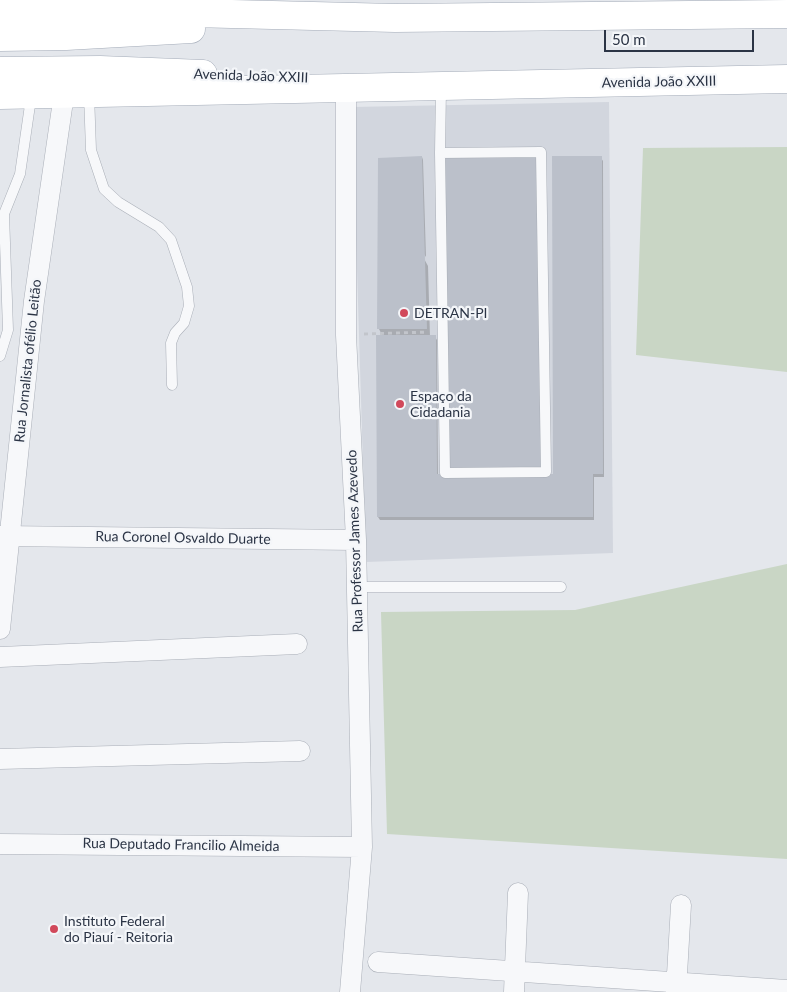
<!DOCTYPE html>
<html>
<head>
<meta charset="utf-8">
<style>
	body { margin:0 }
	#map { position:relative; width:787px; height:992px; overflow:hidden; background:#e4e7ec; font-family:Lato,sans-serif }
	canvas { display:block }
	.scale { position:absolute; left:604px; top:30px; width:150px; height:22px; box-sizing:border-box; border:2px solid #2b3445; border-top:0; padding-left:6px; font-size:15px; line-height:18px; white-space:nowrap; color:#2b3445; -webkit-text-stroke:4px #f4f6f9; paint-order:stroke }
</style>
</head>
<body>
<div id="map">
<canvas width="787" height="992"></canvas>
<div class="scale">50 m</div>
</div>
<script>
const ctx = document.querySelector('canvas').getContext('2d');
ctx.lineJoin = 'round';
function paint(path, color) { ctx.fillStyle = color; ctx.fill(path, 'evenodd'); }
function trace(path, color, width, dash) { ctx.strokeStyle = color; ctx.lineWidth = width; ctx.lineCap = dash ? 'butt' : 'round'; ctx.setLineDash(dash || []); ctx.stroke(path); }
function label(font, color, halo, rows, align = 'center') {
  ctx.font = font + ' Lato,sans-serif'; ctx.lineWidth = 4.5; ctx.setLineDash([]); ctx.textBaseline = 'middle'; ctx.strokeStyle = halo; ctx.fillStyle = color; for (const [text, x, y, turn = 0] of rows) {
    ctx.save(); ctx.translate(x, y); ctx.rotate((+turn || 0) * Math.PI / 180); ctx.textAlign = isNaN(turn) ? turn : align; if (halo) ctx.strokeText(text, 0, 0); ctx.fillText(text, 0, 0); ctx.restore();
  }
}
const built = new Path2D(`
	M 609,102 L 613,553 L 366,562 L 352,107 Z`);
const green = new Path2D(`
	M 787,147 L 787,372 L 636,355 L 643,148 Z
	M 787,564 L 787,859 L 387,834 L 381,612 L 575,610 Z`);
const shadow = new Path2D(`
	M 422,157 L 423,160 L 426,257 L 424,254 L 422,255 L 428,266 L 430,337 L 435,337 L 437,340 L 438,475 L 554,475 L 601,158 L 603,161 L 604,477 L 594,477 L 594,520 L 380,520 L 378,517 L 383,337 L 379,329 L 379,259 Z`);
const building = new Path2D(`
	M 444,154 L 539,154 L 543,469 L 449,470 Z
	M 422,156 L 427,329 L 377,329 L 378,158 Z
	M 552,156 L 602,156 L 603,474 L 593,474 L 593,517 L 377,517 L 376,335 L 436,335 L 437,474 L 553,474 Z`);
const path = new Path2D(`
	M 364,334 L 428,332`);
const service = new Path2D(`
	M 89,94 L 91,150 L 104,189 L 118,202 L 159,227 L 171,240 L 187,287 L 189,306 L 184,323 L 175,333 L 171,343 L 172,385
	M 440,153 L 541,152 L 546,472 L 445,473 L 440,153 L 441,88
	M 0,356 L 8,330 L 4,214 L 20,174 L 30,105 L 29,95
	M 357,587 L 561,587`);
const minor = new Path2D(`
	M 346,89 L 346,335 L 356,540 L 362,847 L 350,992
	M 0,536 L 356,540
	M 0,629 L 34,301 L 64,94
	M 0,657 L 297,644
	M 0,759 L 300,751
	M 0,844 L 362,847
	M 378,962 L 787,990
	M 514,992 L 518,893
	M 676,992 L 681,905`);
const primary = new Path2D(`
	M 0,13 L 150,12 L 395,18 L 787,14
	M 0,37 L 66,36 L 191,29
	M 0,71 L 100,70 L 203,74
	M 0,95 L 787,79`);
const markers = [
	[404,313,5,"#d1495b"],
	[400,404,5,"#d1495b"],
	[54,929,5,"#d1495b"]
];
const streetNames = [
	["Avenida João XXIII",251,76,2],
	["Avenida João XXIII",659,82,-1],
	["Rua Jornalista ofélio Leitão",28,361,-84],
	["Rua Coronel Osvaldo Duarte",183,538,1],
	["Rua Professor James Azevedo",355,541,-92],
	["Rua Deputado Francilio Almeida",181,845,1]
];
const poiNames = [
	["DETRAN-PI",414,313],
	["Espaço da",410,396],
	["Cidadania",410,412],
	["Instituto Federal",64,921],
	["do Piauí - Reitoria",64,937]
];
paint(built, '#d2d6de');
paint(green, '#c9d6c5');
paint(shadow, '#0003');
paint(building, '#bbc0ca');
trace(service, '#a9aeb7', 11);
trace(minor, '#a9aeb7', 21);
trace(primary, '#a3abb8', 29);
trace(path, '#c2c5cb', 3, [4, 4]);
trace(service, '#f7f8fa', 10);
trace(minor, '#f7f8fa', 20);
trace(primary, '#fff', 28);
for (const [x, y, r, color] of markers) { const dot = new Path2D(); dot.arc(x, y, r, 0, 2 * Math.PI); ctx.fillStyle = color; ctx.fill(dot); trace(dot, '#f4f6f9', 2); }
label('14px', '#2b3445', '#f4f6f9', streetNames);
label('14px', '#2b3445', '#f4f6f9', poiNames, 'left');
</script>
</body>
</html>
